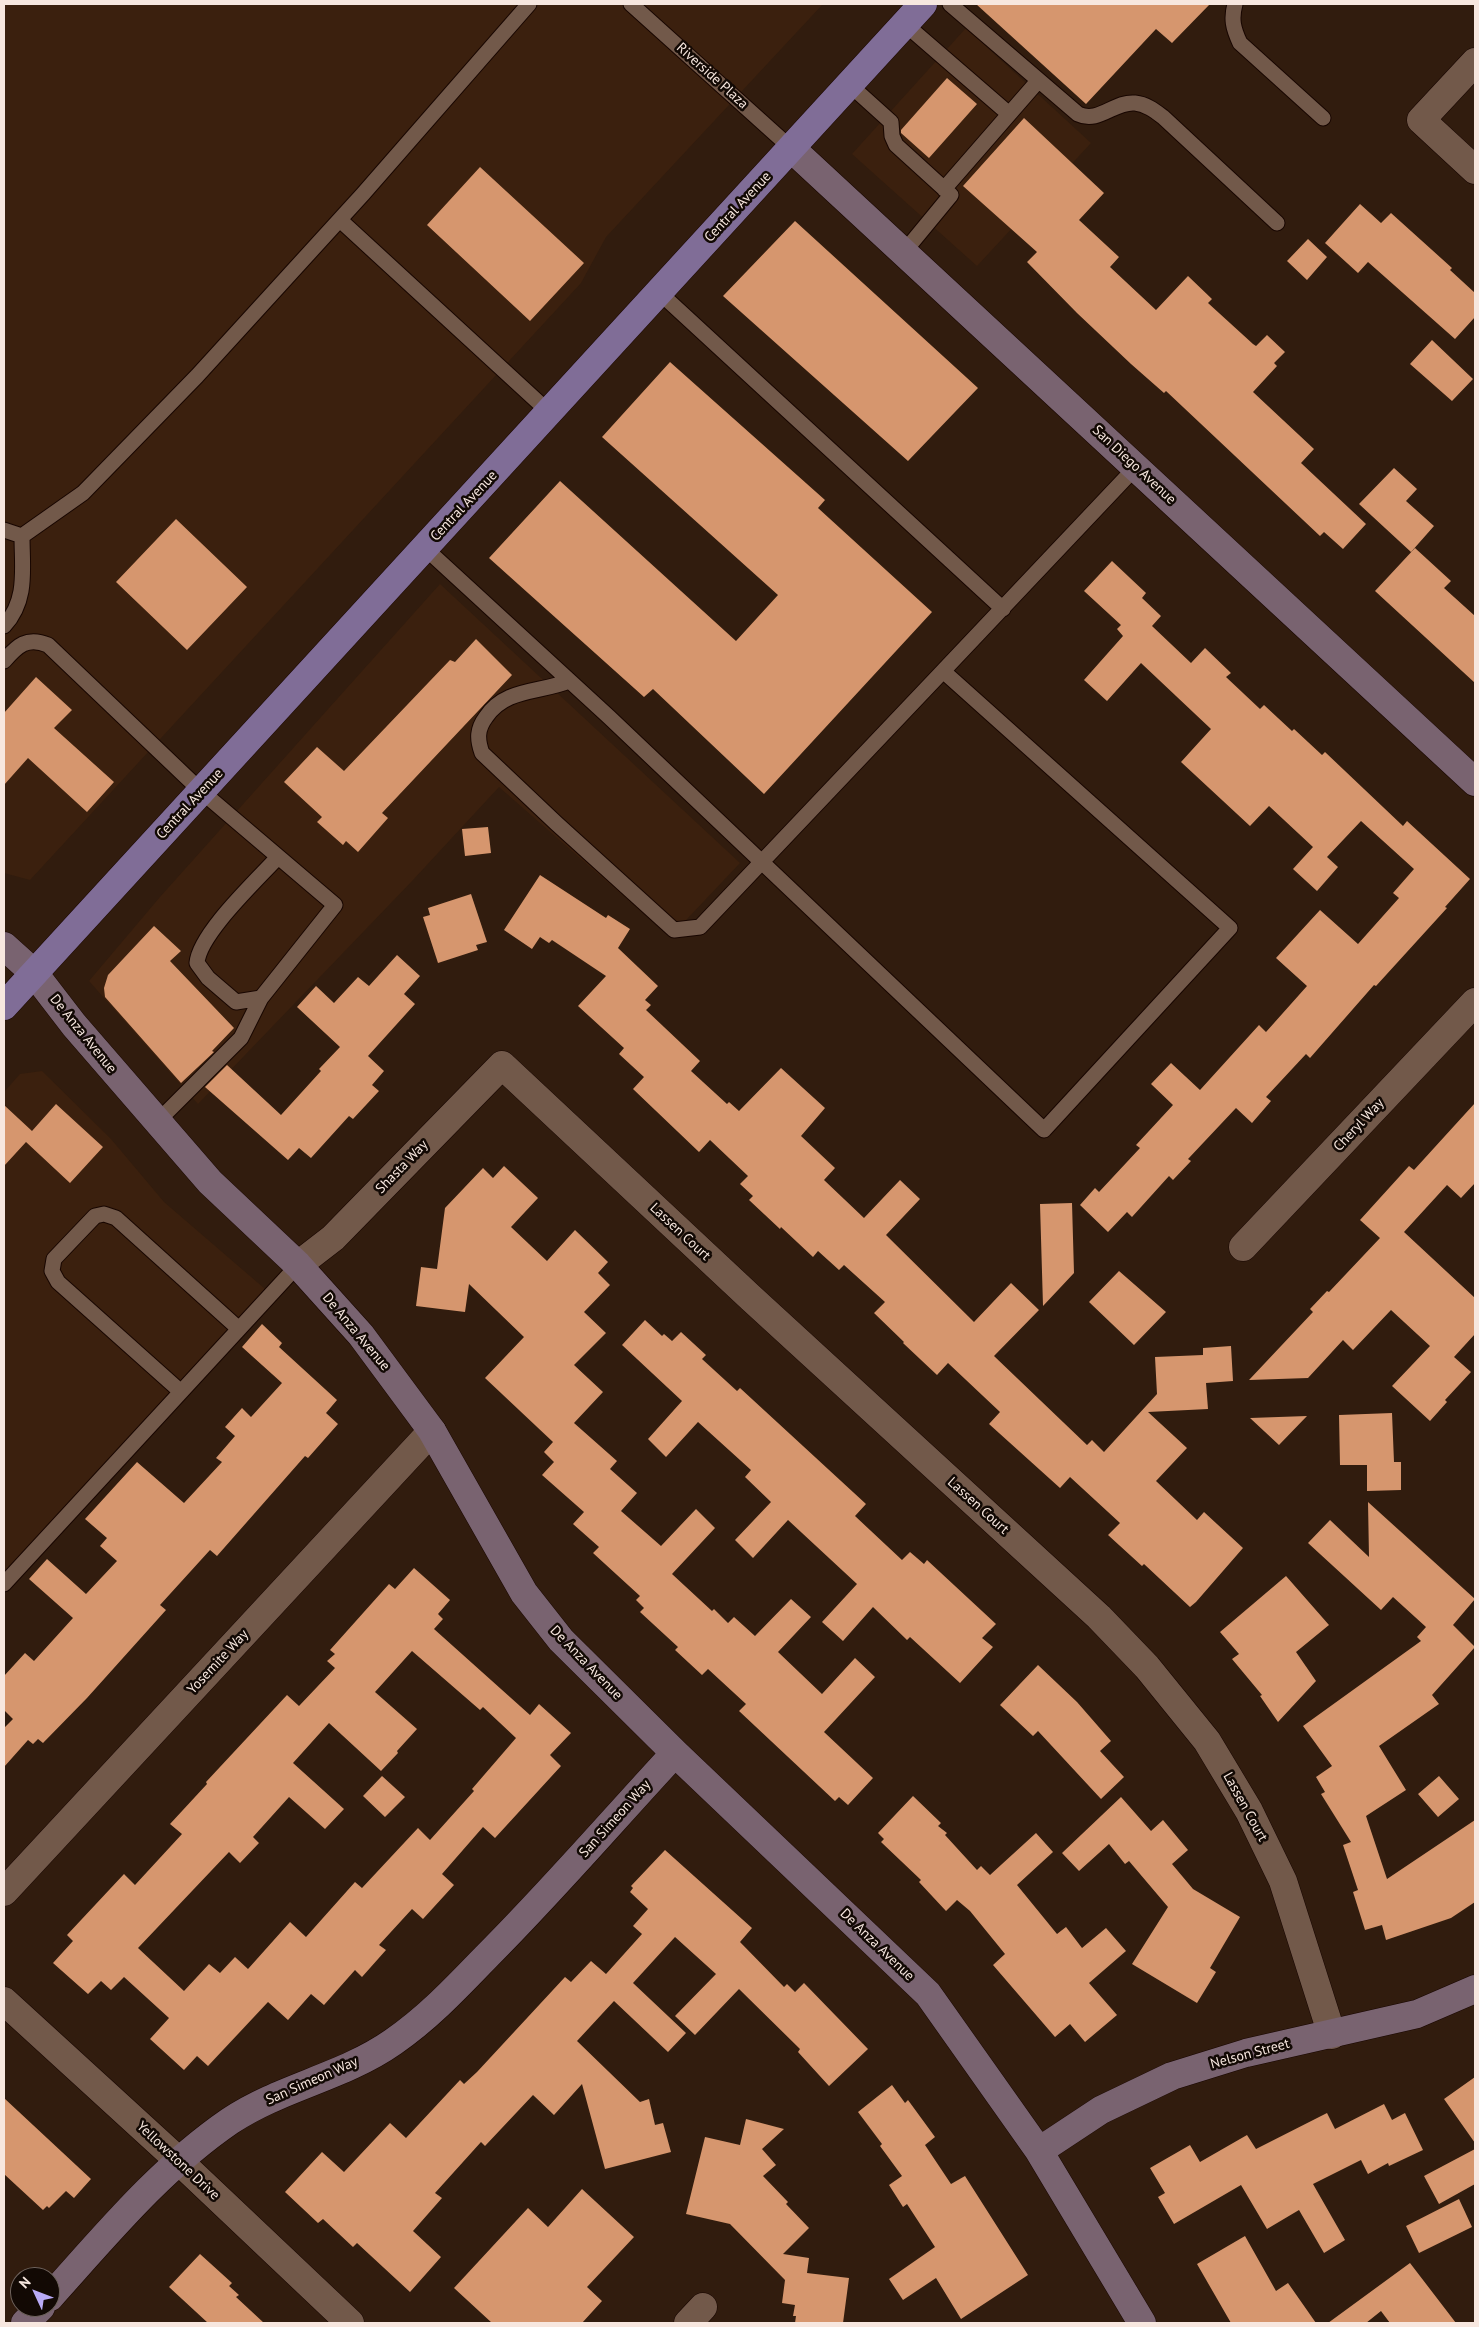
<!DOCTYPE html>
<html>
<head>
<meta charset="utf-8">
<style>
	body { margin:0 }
	#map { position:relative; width:1479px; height:2327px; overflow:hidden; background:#311c0e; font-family:"PT Sans",sans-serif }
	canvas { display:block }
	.frame { position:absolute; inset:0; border:5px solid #f7e7df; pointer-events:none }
	.north { position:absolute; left:10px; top:2267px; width:50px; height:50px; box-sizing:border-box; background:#120904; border:1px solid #6e625c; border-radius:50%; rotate:313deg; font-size:14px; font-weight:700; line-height:20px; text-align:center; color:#f7e7df }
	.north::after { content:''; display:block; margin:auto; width:18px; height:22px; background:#b9abf7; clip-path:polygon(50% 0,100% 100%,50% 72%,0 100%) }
</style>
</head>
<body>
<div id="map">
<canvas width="1479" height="2327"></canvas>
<div class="frame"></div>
<div class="north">N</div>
</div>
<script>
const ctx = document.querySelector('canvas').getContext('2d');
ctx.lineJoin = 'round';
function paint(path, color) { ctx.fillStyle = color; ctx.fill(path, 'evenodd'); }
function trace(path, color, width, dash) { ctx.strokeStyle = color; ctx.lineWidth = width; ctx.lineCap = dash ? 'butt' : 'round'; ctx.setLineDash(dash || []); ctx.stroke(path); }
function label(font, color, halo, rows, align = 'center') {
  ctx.font = font + ' "PT Sans",sans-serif'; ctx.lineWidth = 5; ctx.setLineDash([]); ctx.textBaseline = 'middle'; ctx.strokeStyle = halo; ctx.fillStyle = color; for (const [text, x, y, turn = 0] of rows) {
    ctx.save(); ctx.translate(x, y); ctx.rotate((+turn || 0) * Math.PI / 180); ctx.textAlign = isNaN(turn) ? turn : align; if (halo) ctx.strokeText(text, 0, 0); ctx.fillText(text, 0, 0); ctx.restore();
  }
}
const built = new Path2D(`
	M 4,4 L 823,4 L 606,237 L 581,283 L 30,880 L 4,873 Z
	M 966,28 L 1091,143 L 977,266 L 852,154 Z
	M 440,584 L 740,863 L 670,937 L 499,787 L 413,880 L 198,1104 L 89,981 L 160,897 Z
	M 42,1071 L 111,1139 L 164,1202 L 265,1289 L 4,1573 L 4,1092 L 20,1074 Z`);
const building = new Path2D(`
	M 976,4 L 1210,4 L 1172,43 L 1156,29 L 1086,104 Z
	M 947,78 L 977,104 L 929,158 L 901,133 L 901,130 Z
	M 1024,118 L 1104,193 L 1079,220 L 1119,257 L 1110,267 L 1156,310 L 1188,276 L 1212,299 L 1208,303 L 1253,344 L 1256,346 L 1267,335 L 1285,352 L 1274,363 L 1277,366 L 1253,392 L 1314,449 L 1301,463 L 1366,524 L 1343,549 L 1324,532 L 1320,536 L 1166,391 L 1164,393 L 1131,364 L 1077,313 L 1027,262 L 1037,252 L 963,186 Z
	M 480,167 L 584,263 L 530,321 L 427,225 Z
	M 1360,204 L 1381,223 L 1391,213 L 1452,268 L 1450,270 L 1475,293 L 1475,317 L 1455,339 L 1368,262 L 1358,273 L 1325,243 Z
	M 795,221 L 978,388 L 908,461 L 723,296 Z
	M 1308,239 L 1327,257 L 1307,280 L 1287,261 Z
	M 1432,340 L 1473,379 L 1452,401 L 1410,364 Z
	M 670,362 L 825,500 L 818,508 L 932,612 L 764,794 L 653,689 L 644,697 L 489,558 L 560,481 L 736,641 L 778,595 L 602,437 Z
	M 1394,468 L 1417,489 L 1406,501 L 1434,526 L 1411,552 L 1359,504 Z
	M 176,519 L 247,587 L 187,650 L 116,582 Z
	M 1415,548 L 1451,581 L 1444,588 L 1475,616 L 1475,683 L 1375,591 Z
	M 1112,561 L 1146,593 L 1142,598 L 1161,616 L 1152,626 L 1191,663 L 1205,648 L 1231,673 L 1226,677 L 1260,709 L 1264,705 L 1292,731 L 1294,729 L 1322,755 L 1325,752 L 1403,826 L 1407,821 L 1470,879 L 1445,907 L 1447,908 L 1376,986 L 1374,985 L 1310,1058 L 1306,1054 L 1266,1097 L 1271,1101 L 1252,1123 L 1236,1108 L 1188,1159 L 1191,1161 L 1173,1180 L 1169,1176 L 1132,1217 L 1127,1212 L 1108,1232 L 1080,1205 L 1095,1188 L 1099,1192 L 1140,1148 L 1136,1145 L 1173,1105 L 1151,1084 L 1171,1063 L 1200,1090 L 1259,1025 L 1266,1032 L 1307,986 L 1276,958 L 1320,910 L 1358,944 L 1399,898 L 1393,893 L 1414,869 L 1361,821 L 1327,857 L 1338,867 L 1317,891 L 1293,869 L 1313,847 L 1269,806 L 1250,826 L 1181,762 L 1211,729 L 1141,663 L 1107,701 L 1084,680 L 1123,636 L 1117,629 L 1121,625 L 1084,591 Z
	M 476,639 L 512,675 L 382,813 L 388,818 L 358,852 L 346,841 L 343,845 L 317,822 L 322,817 L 284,782 L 317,747 L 344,771 L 450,660 L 455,662 Z
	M 36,677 L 72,710 L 54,728 L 114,782 L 87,812 L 28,758 L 4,785 L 4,713 Z
	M 488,827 L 491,853 L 465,856 L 462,829 Z
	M 540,875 L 606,918 L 608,915 L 630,929 L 618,948 L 658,986 L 645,1000 L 651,1005 L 646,1010 L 700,1061 L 691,1071 L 727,1104 L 729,1102 L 739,1111 L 781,1068 L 825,1108 L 801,1136 L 835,1168 L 824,1180 L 864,1218 L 900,1180 L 920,1199 L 886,1235 L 974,1322 L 1011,1283 L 1039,1310 L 994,1356 L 1087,1445 L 1092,1440 L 1104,1452 L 1157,1394 L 1155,1357 L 1203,1355 L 1203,1348 L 1231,1346 L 1233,1381 L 1206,1383 L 1208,1409 L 1148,1412 L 1187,1448 L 1156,1481 L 1197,1520 L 1204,1512 L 1243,1548 L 1196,1602 L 1190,1607 L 1144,1564 L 1142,1566 L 1108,1535 L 1120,1523 L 1070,1477 L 1060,1488 L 989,1424 L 1000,1412 L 948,1363 L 937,1375 L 903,1343 L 904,1342 L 874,1313 L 885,1302 L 844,1265 L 839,1270 L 818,1251 L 813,1257 L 781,1227 L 780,1229 L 749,1200 L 753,1196 L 740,1184 L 748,1176 L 710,1140 L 699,1152 L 633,1089 L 644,1077 L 619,1054 L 624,1048 L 578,1006 L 606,976 L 552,940 L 549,943 L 540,937 L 532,949 L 504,930 Z
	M 471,894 L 487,942 L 476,945 L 478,950 L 438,963 L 423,917 L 430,915 L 428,908 Z
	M 154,926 L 181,951 L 170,961 L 234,1028 L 212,1051 L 214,1052 L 181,1083 L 105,997 L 104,988 L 108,975 Z
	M 397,955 L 420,976 L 404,994 L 415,1004 L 368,1056 L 384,1071 L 372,1085 L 379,1091 L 353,1119 L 349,1116 L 311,1158 L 299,1148 L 288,1160 L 205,1087 L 227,1065 L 281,1115 L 321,1071 L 319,1069 L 340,1047 L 297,1007 L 316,986 L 334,1003 L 358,977 L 369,986 Z
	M 1475,1103 L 1475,1183 L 1461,1198 L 1447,1185 L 1404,1232 L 1475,1298 L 1475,1334 L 1454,1357 L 1471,1372 L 1445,1400 L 1447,1402 L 1430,1421 L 1392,1386 L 1430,1346 L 1391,1310 L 1353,1350 L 1343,1340 L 1308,1378 L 1249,1380 L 1313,1312 L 1310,1309 L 1327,1291 L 1329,1292 L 1380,1238 L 1360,1220 L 1409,1166 L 1414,1170 Z
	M 56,1104 L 103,1147 L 70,1183 L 26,1142 L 4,1166 L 4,1105 L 32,1131 Z
	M 504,1166 L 538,1198 L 511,1227 L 547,1261 L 575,1230 L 608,1262 L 598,1273 L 610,1285 L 584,1312 L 606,1333 L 574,1365 L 603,1392 L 574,1423 L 617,1461 L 610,1469 L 637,1493 L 621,1511 L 661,1546 L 696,1509 L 715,1528 L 672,1574 L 712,1611 L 714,1609 L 728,1623 L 734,1617 L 755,1636 L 791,1599 L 811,1617 L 778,1652 L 822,1694 L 855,1658 L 875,1677 L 824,1732 L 873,1778 L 848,1805 L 839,1797 L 835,1801 L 739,1711 L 746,1704 L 708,1669 L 702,1675 L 675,1650 L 678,1647 L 640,1612 L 644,1608 L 636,1600 L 640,1596 L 593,1553 L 599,1547 L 573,1524 L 584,1512 L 542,1475 L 554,1462 L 544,1452 L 553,1442 L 485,1378 L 524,1337 L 469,1284 L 465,1312 L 416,1306 L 421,1267 L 437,1269 L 445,1208 L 483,1168 L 493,1178 Z
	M 1072,1203 L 1074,1273 L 1043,1306 L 1040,1204 Z
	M 1119,1271 L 1166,1312 L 1134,1345 L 1089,1302 Z
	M 645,1320 L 662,1336 L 664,1334 L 672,1341 L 681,1332 L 706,1355 L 702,1359 L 737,1391 L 740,1388 L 866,1504 L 855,1516 L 902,1560 L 910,1552 L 924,1564 L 927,1560 L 996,1624 L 982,1638 L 993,1647 L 960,1683 L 910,1637 L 907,1640 L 873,1607 L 843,1641 L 822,1622 L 857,1584 L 788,1520 L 753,1558 L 735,1540 L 771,1502 L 745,1477 L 751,1470 L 698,1422 L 666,1457 L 648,1439 L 682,1401 L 622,1345 Z
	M 262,1324 L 282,1343 L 279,1347 L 337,1400 L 326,1413 L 338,1424 L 308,1458 L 305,1456 L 217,1556 L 210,1550 L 160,1605 L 166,1610 L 87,1698 L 43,1743 L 38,1739 L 33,1744 L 28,1740 L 4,1767 L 4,1728 L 13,1719 L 4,1710 L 4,1676 L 25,1653 L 34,1661 L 73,1618 L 29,1579 L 47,1559 L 86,1594 L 117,1561 L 100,1546 L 107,1538 L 85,1519 L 137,1462 L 184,1503 L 222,1462 L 216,1458 L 235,1436 L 225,1427 L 242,1408 L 251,1417 L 282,1383 L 242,1347 Z
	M 1392,1413 L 1394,1462 L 1401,1462 L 1401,1490 L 1367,1491 L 1367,1465 L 1340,1465 L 1339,1415 Z
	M 1307,1416 L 1279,1445 L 1250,1418 Z
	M 1368,1502 L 1475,1599 L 1453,1625 L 1475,1647 L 1432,1695 L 1439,1704 L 1379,1746 L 1406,1790 L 1366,1816 L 1387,1879 L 1475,1820 L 1475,1902 L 1451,1918 L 1386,1940 L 1382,1925 L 1365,1930 L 1353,1892 L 1358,1890 L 1343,1845 L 1351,1842 L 1321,1794 L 1325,1792 L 1316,1777 L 1332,1766 L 1303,1726 L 1421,1641 L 1417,1637 L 1426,1627 L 1393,1597 L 1381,1610 L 1308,1543 L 1330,1520 L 1369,1557 Z
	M 414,1568 L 450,1600 L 438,1614 L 443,1619 L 434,1629 L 530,1715 L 539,1704 L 571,1733 L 550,1755 L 561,1766 L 495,1838 L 483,1827 L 442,1874 L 454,1885 L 423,1919 L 412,1909 L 379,1945 L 386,1950 L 362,1977 L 355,1970 L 324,2005 L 311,1994 L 288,2020 L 268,2002 L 208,2066 L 197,2056 L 184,2070 L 150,2039 L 169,2018 L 124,1977 L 111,1990 L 101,1981 L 88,1994 L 53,1963 L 73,1941 L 67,1935 L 124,1874 L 135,1885 L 182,1834 L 170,1824 L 207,1784 L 206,1782 L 287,1695 L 299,1706 L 335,1668 L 327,1661 L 335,1654 L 330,1650 L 389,1584 L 395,1589 ZM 412,1651 L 480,1710 L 483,1707 L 516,1738 L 472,1789 L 474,1791 L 430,1840 L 418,1828 L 362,1888 L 355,1882 L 306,1937 L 290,1922 L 248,1969 L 235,1957 L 220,1973 L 209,1964 L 184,1991 L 138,1948 L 229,1852 L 240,1863 L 259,1843 L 253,1837 L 289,1797 L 325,1829 L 344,1809 L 293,1763 L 329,1723 L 381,1771 L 398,1753 L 397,1751 L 417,1729 L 375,1692 Z
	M 1286,1576 L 1329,1625 L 1296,1652 L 1316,1681 L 1278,1722 L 1260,1696 L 1262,1695 L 1232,1659 L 1239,1654 L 1220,1632 Z
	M 1038,1665 L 1077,1702 L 1111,1741 L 1100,1751 L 1124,1777 L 1101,1799 L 1038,1731 L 1033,1736 L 1000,1705 Z
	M 382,1776 L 405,1797 L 385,1817 L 363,1796 Z
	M 1439,1776 L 1459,1799 L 1438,1817 L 1418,1794 Z
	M 913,1796 L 941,1823 L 938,1826 L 947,1833 L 945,1835 L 977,1870 L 981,1866 L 990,1875 L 1036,1833 L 1053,1852 L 1017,1885 L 1057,1934 L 1066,1927 L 1082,1948 L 1106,1928 L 1126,1951 L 1089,1983 L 1117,2015 L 1085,2042 L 1070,2024 L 1055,2037 L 993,1965 L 1005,1954 L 970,1911 L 957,1900 L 946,1911 L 919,1882 L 921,1880 L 881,1842 L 884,1839 L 878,1833 Z
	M 1121,1797 L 1151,1831 L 1163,1820 L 1188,1850 L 1172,1864 L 1193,1889 L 1240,1917 L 1210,1968 L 1216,1972 L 1197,2003 L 1132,1964 L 1168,1907 L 1129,1861 L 1125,1864 L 1109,1844 L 1079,1871 L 1062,1853 Z
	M 665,1850 L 752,1928 L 740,1942 L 784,1987 L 787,1984 L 795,1992 L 804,1983 L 868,2049 L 829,2086 L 798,2052 L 800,2049 L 739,1989 L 695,2035 L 675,2016 L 716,1974 L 675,1937 L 633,1983 L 686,2033 L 668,2052 L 614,2001 L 577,2041 L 640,2102 L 649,2099 L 655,2125 L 663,2123 L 671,2152 L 605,2169 L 582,2084 L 554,2115 L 533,2095 L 485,2146 L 481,2142 L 435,2193 L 442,2198 L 413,2231 L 441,2257 L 410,2292 L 357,2243 L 353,2247 L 323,2219 L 318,2223 L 285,2192 L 322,2152 L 344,2172 L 390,2123 L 406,2138 L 460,2080 L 464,2084 L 477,2072 L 565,1977 L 571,1982 L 591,1961 L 606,1974 L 642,1934 L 633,1926 L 648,1909 L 630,1892 L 633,1888 L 631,1886 Z
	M 1475,2077 L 1475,2143 L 1444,2099 Z
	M 892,2085 L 905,2103 L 908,2100 L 935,2137 L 925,2145 L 951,2184 L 965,2176 L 1028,2275 L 961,2319 L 936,2278 L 903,2300 L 889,2279 L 935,2247 L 907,2204 L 903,2207 L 889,2185 L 902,2176 L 880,2146 L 882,2144 L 858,2112 Z
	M 4,2098 L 91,2179 L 74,2198 L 66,2191 L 49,2208 L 47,2206 L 43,2210 L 4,2174 Z
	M 1384,2104 L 1392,2120 L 1405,2113 L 1423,2150 L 1389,2166 L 1388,2163 L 1368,2174 L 1361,2160 L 1313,2184 L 1345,2240 L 1324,2253 L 1299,2210 L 1267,2229 L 1241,2185 L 1174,2224 L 1158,2197 L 1165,2193 L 1150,2168 L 1190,2145 L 1200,2162 L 1247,2135 L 1256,2149 L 1327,2113 L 1335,2129 Z
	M 746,2119 L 784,2129 L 762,2149 L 776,2165 L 763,2176 L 788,2202 L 786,2204 L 809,2228 L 783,2254 L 809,2258 L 807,2273 L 849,2278 L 843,2323 L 795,2323 L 796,2316 L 793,2316 L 795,2305 L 782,2303 L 785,2280 L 730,2224 L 686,2214 L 705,2137 L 740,2145 Z
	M 1475,2149 L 1475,2184 L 1439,2204 L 1424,2176 Z
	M 582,2189 L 634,2237 L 587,2287 L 602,2301 L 582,2323 L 492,2323 L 454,2288 L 528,2208 L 548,2227 Z
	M 1459,2199 L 1472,2227 L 1419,2253 L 1406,2226 Z
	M 1245,2236 L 1276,2291 L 1288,2283 L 1316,2323 L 1231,2323 L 1197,2264 Z
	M 200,2254 L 232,2283 L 229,2286 L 239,2295 L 236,2297 L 264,2323 L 208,2323 L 169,2287 Z
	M 1410,2263 L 1456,2323 L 1390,2323 L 1381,2311 L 1366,2323 L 1328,2323 Z`);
const lane = new Path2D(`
	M 631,4 L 792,149
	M 950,4 L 1078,114 C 1099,124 1114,101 1135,103 C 1146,104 1155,111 1163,117 L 1277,223
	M 1235,4 C 1231,19 1233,28 1240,43 L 1323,118
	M 905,24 L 1009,114
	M 850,85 L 891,122 L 892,136 L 896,145 L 951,195 L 904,252
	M 944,189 L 1038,81
	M 340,220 L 550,413
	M 660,293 L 1003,609
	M 4,530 L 22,536 L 83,493 L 197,376 L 363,194 L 529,4
	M 425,548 L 609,717 L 1044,1130 L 1230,928 L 943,671 L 1136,467
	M 4,626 C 28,600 22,569 22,536
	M 4,661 C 17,646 27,636 48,645 L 201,791 L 335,905 L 261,998 L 236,1002 L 208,978 L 197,963 C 199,934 257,880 278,857
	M 569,681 C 540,693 505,688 486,717 C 477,729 477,739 482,753 L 556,823 L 674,930 L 700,927 L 943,671
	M 157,1122 L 241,1038 L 261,998
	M 180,1391 L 58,1282 L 52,1271 L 54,1259 L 95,1216 L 104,1214 L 116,1218 L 239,1329
	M 4,1584 L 298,1265`);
const street = new Path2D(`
	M 1475,62 L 1421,120 L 1475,170
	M 502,1065 L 751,1298 L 1099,1617 L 1147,1667 L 1207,1741 L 1249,1811 L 1283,1881 L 1332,2035
	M 1243,1247 L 1475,1002
	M 298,1265 L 333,1238 L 502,1065
	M 4,1892 L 432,1431
	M 4,2001 L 179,2161 L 350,2323
	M 688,2323 L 703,2307`);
const secondary = new Path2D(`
	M 792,149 L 1475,782
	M 4,946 L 34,973 L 74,1025 L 210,1182 L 298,1265 L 361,1335 L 432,1431 L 524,1593 L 561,1640 L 675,1753 L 928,1994 L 1039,2151 L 1142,2323
	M 1039,2151 L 1101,2110 L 1172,2076 L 1246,2053 L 1417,2014 L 1475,1989
	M 50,2297 C 106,2235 160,2169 230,2121 C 281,2087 343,2077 393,2042 C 428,2018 457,1987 486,1957 C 552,1891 612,1821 675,1753
	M 25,2323 L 41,2307`);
const primary = new Path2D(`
	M 4,1006 L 923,4`);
const streetNames = [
	["Riverside Plaza",712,76,42],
	["Central Avenue",738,207,-47],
	["San Diego Avenue",1134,465,43],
	["Central Avenue",464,506,-47],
	["Central Avenue",190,804,-47],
	["De Anza Avenue",83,1034,51],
	["Cheryl Way",1359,1125,-47],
	["Shasta Way",402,1167,-46],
	["Lassen Court",680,1232,43],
	["De Anza Avenue",356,1332,50],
	["Lassen Court",978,1506,42],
	["Yosemite Way",218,1662,-47],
	["De Anza Avenue",586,1663,46],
	["Lassen Court",1245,1807,61],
	["San Simeon Way",615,1819,-48],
	["De Anza Avenue",877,1945,44],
	["Nelson Street",1250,2054,-15],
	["San Simeon Way",312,2081,-24],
	["Yellowstone Drive",178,2161,43]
];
paint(built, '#3b200e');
paint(building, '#d6966e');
trace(lane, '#180600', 17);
trace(street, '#180600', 29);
trace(secondary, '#180600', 29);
trace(primary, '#180600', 29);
trace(lane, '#72594a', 15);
trace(street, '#72594a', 28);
trace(secondary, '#796370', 28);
trace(primary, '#806d97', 28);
label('14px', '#f7e7df', '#120904', streetNames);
</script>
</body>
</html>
